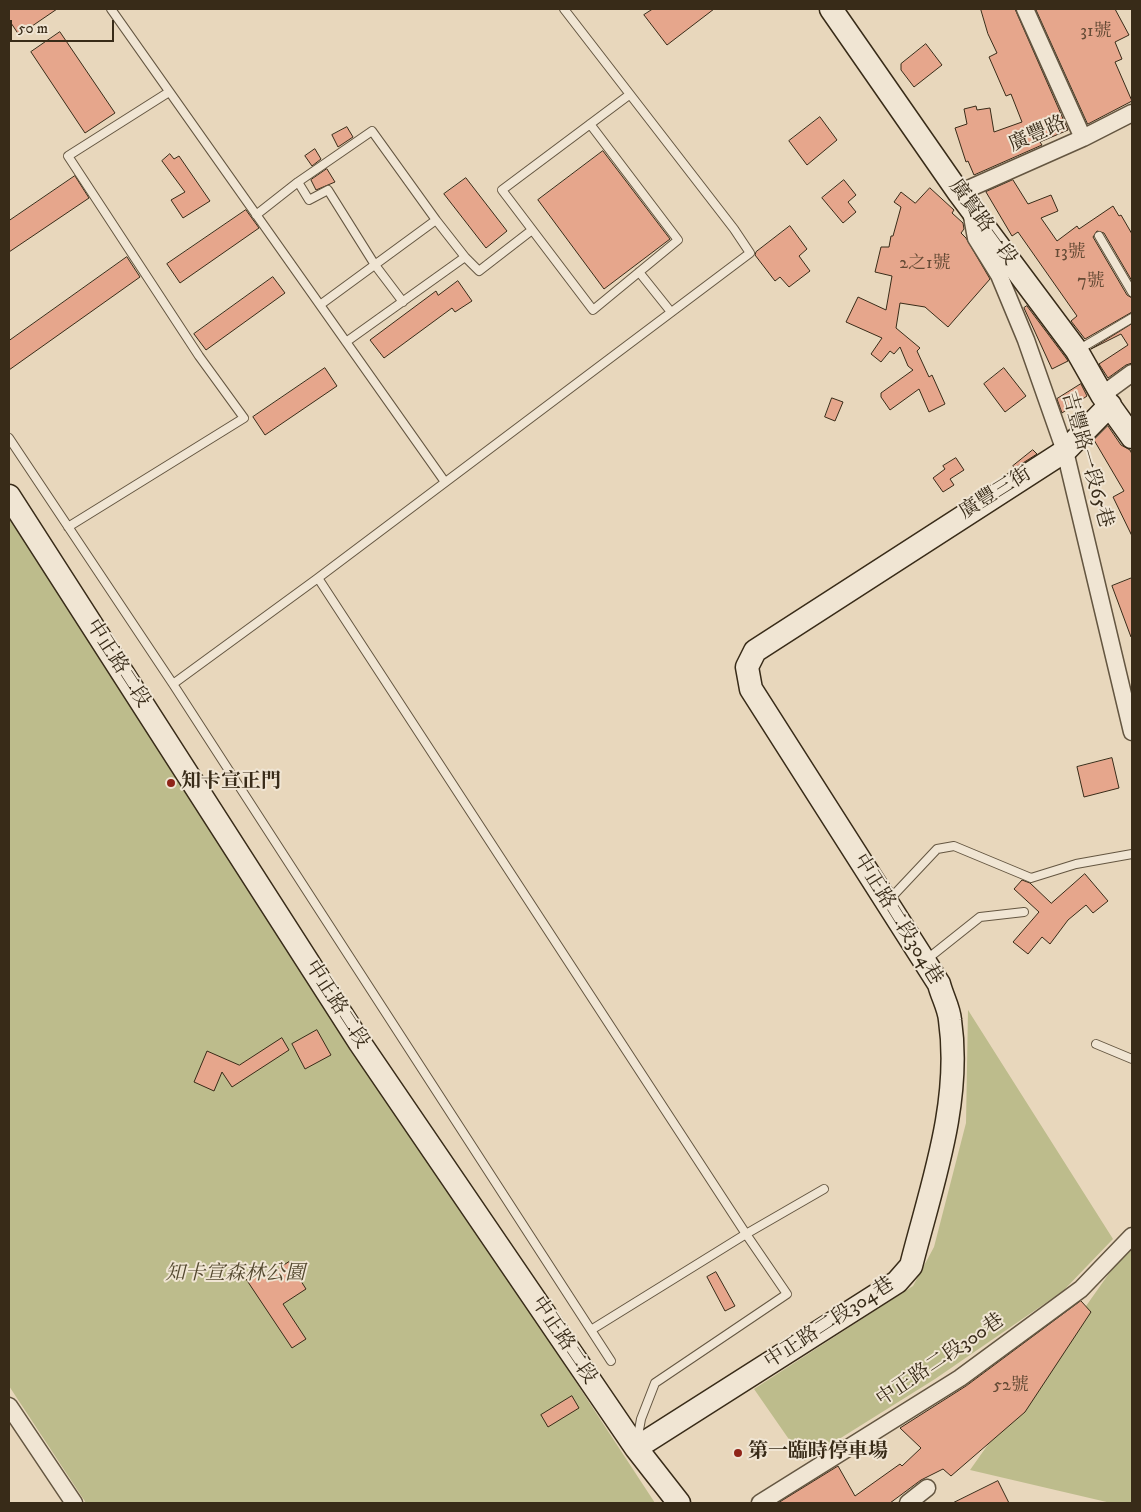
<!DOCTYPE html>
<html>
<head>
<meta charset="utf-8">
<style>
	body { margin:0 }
	#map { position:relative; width:1141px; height:1512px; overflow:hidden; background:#e8d7bc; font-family:"IM FELL DW Pica",serif }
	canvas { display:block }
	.frame { position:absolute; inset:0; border:10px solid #382b18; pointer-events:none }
	.scale { position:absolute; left:10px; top:20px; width:104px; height:22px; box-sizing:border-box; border:2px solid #382b18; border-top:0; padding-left:6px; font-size:15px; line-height:18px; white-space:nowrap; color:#382b18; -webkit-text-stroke:4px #f0e5d3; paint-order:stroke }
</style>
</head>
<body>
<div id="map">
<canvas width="1141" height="1512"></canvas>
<div class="frame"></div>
<div class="scale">50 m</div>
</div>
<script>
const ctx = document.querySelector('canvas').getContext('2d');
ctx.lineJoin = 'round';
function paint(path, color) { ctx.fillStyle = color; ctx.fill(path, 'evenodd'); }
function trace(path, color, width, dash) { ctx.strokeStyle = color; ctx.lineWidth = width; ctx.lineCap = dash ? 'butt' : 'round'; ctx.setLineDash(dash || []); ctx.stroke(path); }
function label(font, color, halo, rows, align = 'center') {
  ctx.font = font + ' "IM FELL DW Pica","Noto Serif TC",serif'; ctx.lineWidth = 4; ctx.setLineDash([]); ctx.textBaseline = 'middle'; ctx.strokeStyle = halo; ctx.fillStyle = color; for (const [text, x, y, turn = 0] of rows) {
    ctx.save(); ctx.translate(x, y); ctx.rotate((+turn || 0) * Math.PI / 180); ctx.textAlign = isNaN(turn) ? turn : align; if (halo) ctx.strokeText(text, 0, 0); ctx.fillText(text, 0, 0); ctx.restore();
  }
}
const green = new Path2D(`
	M 9,515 L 655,1503 L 86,1503 L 9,1386 Z
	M 968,1010 L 1113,1239 L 1063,1291 L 935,1379 L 804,1461 L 754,1389 L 913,1286 L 934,1247 L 966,1123 Z
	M 1132,1241 L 1132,1503 L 1111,1503 L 970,1470 Z`);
const building = new Path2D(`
	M 9,9 L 57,9 L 19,35 L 9,20 Z
	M 653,9 L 714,9 L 667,45 L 644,15 Z
	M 981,9 L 1015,9 L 1068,130 L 1040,142 L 1042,145 L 974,175 L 968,161 L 966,162 L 955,128 L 967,124 L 964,109 L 976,106 L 977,110 L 990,108 L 994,132 L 1022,122 L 1011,94 L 1006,96 L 989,57 L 997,53 L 988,34 Z
	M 1036,9 L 1115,9 L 1129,35 L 1115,42 L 1122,59 L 1115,62 L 1132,101 L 1088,124 Z
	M 60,32 L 115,113 L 85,133 L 31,52 Z
	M 926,44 L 942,65 L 914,87 L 901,70 L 901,64 Z
	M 820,117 L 837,140 L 807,165 L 789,141 Z
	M 347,127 L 353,137 L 338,147 L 332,135 Z
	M 315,149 L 321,159 L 312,166 L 305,156 Z
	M 603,151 L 670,239 L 604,289 L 538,200 Z
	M 170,154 L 174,159 L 179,156 L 210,201 L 183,218 L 171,200 L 185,192 L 162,161 Z
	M 327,169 L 335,182 L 316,190 L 311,180 Z
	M 75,176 L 89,198 L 9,252 L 9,221 Z
	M 466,178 L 507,231 L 486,248 L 444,194 Z
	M 844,180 L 856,195 L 848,202 L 856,212 L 843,223 L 822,198 Z
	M 1013,180 L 1028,204 L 1051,195 L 1058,211 L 1041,218 L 1057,241 L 1077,226 L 1079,229 L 1113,206 L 1119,216 L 1121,215 L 1132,234 L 1132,281 L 1104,233 L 1097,231 L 1093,237 L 1127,295 L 1132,298 L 1132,312 L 1085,339 L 1071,321 L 1077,316 L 1018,232 L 1012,236 L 986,192 Z
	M 930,188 L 954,210 L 952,213 L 963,223 L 964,229 L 961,233 L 966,238 L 990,279 L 948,327 L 925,307 L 900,303 L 896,328 L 920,348 L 917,351 L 929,377 L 932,375 L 945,404 L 929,412 L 919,389 L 890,410 L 881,397 L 881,393 L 913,370 L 908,366 L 900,347 L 894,354 L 890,351 L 881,362 L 871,354 L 882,338 L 846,322 L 858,297 L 886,310 L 892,276 L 875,272 L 881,247 L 889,247 L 891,236 L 893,236 L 901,207 L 894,202 L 901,192 L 915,203 Z
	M 246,210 L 259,228 L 180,283 L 167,264 Z
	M 790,226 L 807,249 L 799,256 L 810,271 L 789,287 L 780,277 L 775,281 L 755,255 L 756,252 Z
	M 127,257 L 140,277 L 9,370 L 9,341 Z
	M 273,277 L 285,293 L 206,350 L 194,334 Z
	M 458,281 L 472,301 L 455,312 L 452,308 L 384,358 L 370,340 L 436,291 L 438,295 Z
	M 1027,306 L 1066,358 L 1068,361 L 1052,369 L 1024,308 Z
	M 1132,324 L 1132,363 L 1126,365 L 1108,378 L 1099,364 L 1128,345 L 1121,334 L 1091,349 Z
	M 325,368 L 337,386 L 265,435 L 253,417 Z
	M 1004,368 L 1026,396 L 1005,412 L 984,384 Z
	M 1081,384 L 1087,396 L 1062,413 L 1057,399 Z
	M 832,398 L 843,402 L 835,421 L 825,417 Z
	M 1108,426 L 1121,445 L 1130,450 L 1132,454 L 1132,536 L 1113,497 L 1124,491 L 1094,440 Z
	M 1033,450 L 1037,454 L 1015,468 L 1013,466 Z
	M 956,458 L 964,470 L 950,479 L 954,485 L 943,492 L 933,478 L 945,469 L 943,466 Z
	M 1132,578 L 1132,637 L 1131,637 L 1112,586 Z
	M 1112,758 L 1119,788 L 1084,797 L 1077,767 Z
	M 1085,874 L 1108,901 L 1093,913 L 1086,905 L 1068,920 L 1050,944 L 1042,937 L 1028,954 L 1013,942 L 1039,912 L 1014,889 L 1022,880 L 1030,883 L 1051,903 Z
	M 317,1030 L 331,1055 L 305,1069 L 292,1044 Z
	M 282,1038 L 289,1050 L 232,1087 L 222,1072 L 214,1091 L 194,1082 L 207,1051 L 239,1065 Z
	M 289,1262 L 306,1289 L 283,1304 L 306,1339 L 292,1348 L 246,1279 L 260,1270 L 265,1277 Z
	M 716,1272 L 735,1306 L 725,1311 L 707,1277 Z
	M 1081,1301 L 1091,1312 L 1025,1412 L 951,1476 L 943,1469 L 921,1480 L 890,1503 L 778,1503 L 838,1466 L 855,1496 L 900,1464 L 902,1466 L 921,1448 L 900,1428 L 966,1386 Z
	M 572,1396 L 579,1408 L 548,1427 L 541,1415 Z
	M 998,1481 L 1009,1503 L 953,1503 Z`);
const lane = new Path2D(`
	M 111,9 L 445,482
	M 564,9 L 734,229 L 750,253 L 318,578 L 746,1234 L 787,1294 L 655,1383 L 641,1419 L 637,1441
	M 590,124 L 678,240 L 593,310 L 502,190 L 629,95
	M 298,182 L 309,200 L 328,190 L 375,265 L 403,302
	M 256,215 L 298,182 L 372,131 L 436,220 L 320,305
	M 436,220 L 465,257
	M 1099,236 L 1132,292
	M 639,272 L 671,312
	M 346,342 L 465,257 L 479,271 L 532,230
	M 1078,350 L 1132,318
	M 9,438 L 173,684 L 611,1361
	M 68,527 L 244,418 L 199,356 L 68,156 L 169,92
	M 173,684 L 318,578
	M 889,900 L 937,849 L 954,846 L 1031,878 L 1076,864 L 1132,854
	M 926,960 L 980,917 L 1024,912
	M 1096,1044 L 1132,1059
	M 591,1330 L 746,1234 L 824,1189`);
const street = new Path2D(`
	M 1025,9 L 1083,138
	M 959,193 L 1083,138 L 1132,113
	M 971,211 L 976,238 L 999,275 L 1026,340 L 1065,451 L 1132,732
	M 1102,395 L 1132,373
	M 9,1406 L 74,1503
	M 760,1503 L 960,1378 L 1081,1289 L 1132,1236
	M 908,1503 L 927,1488`);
const secondary = new Path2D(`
	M 831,9 L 959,193 L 1077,351 L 1102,395 L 1132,437
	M 9,496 L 360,1043 L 636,1448 L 679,1503
	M 636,1448 L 897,1282 L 911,1266 C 931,1187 962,1103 950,1020 C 949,1008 942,996 939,984 L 751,689 L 747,667 L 755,651 L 1065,451 L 1110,405`);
const markers = [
	[171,783,5,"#8f2418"],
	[738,1453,5,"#8f2418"]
];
const numberNames = [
	["31號",1096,32],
	["13號",1070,253],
	["2之1號",925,264],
	["7號",1091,282],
	["52號",1011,1386]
];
const streetNames = [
	["廣豐路",1038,135,-24],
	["廣賢路一段",982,223,54],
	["吉豐路一段65巷",1086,460,74],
	["廣豐三街",996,494,-32],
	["中正路二段",117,664,57],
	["中正路二段304巷",897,920,58],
	["中正路二段",336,1005,57],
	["中正路二段304巷",830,1324,-33],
	["中正路二段",563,1341,56],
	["中正路二段300巷",941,1361,-34]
];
const poiNames = [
	["知卡宣正門",181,783],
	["第一臨時停車場",748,1453]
];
const parkNames = [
	["知卡宣森林公園",235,1275]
];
paint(green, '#bdbc8c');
paint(building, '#e6a68c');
trace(building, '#382b18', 1);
trace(lane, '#645641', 10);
trace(street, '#645641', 19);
trace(secondary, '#382b18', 25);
trace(lane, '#f0e5d3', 8);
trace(street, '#f0e5d3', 16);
trace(secondary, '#f0e5d3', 22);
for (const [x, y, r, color] of markers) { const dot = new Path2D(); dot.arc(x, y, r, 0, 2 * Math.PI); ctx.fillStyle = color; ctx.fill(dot); trace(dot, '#f0e5d3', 2); }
label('18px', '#644a35', null, numberNames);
label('20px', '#382b18', '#f0e5d3', streetNames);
label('bold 20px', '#382b18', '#f0e5d3', poiNames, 'left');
label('italic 20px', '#53482f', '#f0e5d3', parkNames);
</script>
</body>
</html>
